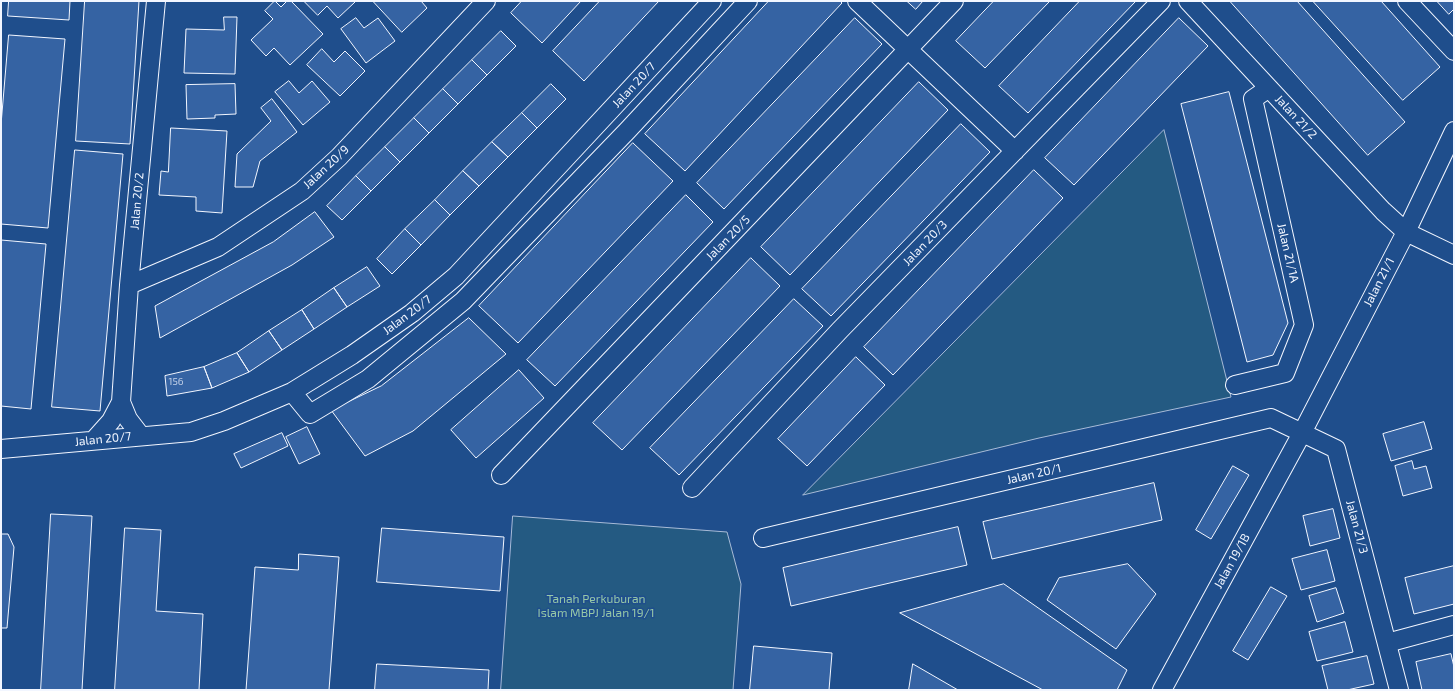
<!DOCTYPE html>
<html>
<head>
<meta charset="utf-8">
<style>
	body { margin:0 }
	#map { position:relative; width:1455px; height:691px; overflow:hidden; background:#1f4e8c; font-family:"Exo 2",sans-serif }
	canvas { display:block }
	.frame { position:absolute; inset:0; border:2px solid #f2f6ff; pointer-events:none }
</style>
</head>
<body>
<div id="map">
<canvas width="1455" height="691"></canvas>
<div class="frame"></div>
</div>
<script>
const ctx = document.querySelector('canvas').getContext('2d');
ctx.lineJoin = 'round';
function paint(path, color) { ctx.fillStyle = color; ctx.fill(path, 'evenodd'); }
function trace(path, color, width, dash) { ctx.strokeStyle = color; ctx.lineWidth = width; ctx.lineCap = dash ? 'butt' : 'round'; ctx.setLineDash(dash || []); ctx.stroke(path); }
function label(font, color, halo, rows, align = 'center') {
  ctx.font = font + ' "Exo 2",sans-serif'; ctx.lineWidth = 3; ctx.setLineDash([]); ctx.textBaseline = 'middle'; ctx.strokeStyle = halo; ctx.fillStyle = color; for (const [text, x, y, turn = 0] of rows) {
    ctx.save(); ctx.translate(x, y); ctx.rotate((+turn || 0) * Math.PI / 180); ctx.textAlign = isNaN(turn) ? turn : align; if (halo) ctx.strokeText(text, 0, 0); ctx.fillText(text, 0, 0); ctx.restore();
  }
}
const green = new Path2D(`
	M 1164,130 L 1231,397 L 1039,438 L 803,495 Z
	M 513,516 L 727,532 L 741,584 L 733,690 L 501,690 Z`);
const building = new Path2D(`
	M 9,1 L 70,1 L 69,20 L 8,16 Z
	M 85,1 L 139,1 L 130,144 L 76,141 Z
	M 275,1 L 281,7 L 287,1 L 291,1 L 323,34 L 290,65 L 274,48 L 266,56 L 251,40 L 273,19 L 265,11 Z
	M 304,1 L 353,1 L 355,2 L 338,18 L 327,6 L 318,15 Z
	M 373,1 L 421,1 L 427,8 L 402,32 Z
	M 522,1 L 581,1 L 542,43 L 511,13 Z
	M 600,1 L 659,1 L 584,81 L 553,51 Z
	M 769,1 L 840,1 L 842,3 L 685,171 L 645,134 Z
	M 907,1 L 923,1 L 916,9 Z
	M 994,1 L 1050,1 L 985,68 L 956,41 Z
	M 1080,1 L 1136,1 L 1028,113 L 999,86 Z
	M 1230,1 L 1297,1 L 1405,122 L 1368,155 Z
	M 1313,1 L 1381,1 L 1440,67 L 1403,100 Z
	M 1437,1 L 1454,1 L 1454,9 L 1449,14 Z
	M 224,17 L 237,17 L 235,74 L 184,73 L 186,29 L 224,30 Z
	M 356,18 L 364,28 L 378,18 L 395,41 L 366,63 L 341,29 Z
	M 855,18 L 882,44 L 724,209 L 697,183 Z
	M 1179,18 L 1208,46 L 1074,185 L 1045,158 Z
	M 501,31 L 516,46 L 487,75 L 472,60 Z
	M 9,35 L 65,39 L 48,228 L 1,224 L 1,125 Z
	M 322,49 L 334,62 L 345,51 L 365,71 L 340,96 L 307,65 Z
	M 472,60 L 487,75 L 458,104 L 443,89 Z
	M 289,81 L 299,93 L 312,81 L 330,102 L 303,125 L 275,92 Z
	M 919,82 L 948,110 L 790,275 L 761,247 Z
	M 235,84 L 236,114 L 215,115 L 215,118 L 187,119 L 186,85 Z
	M 551,84 L 566,99 L 537,128 L 522,113 Z
	M 443,89 L 458,104 L 429,133 L 414,118 Z
	M 1229,92 L 1288,323 L 1273,355 L 1247,362 L 1181,104 Z
	M 272,99 L 297,132 L 260,161 L 253,187 L 235,187 L 237,154 L 271,121 L 261,108 Z
	M 522,113 L 537,128 L 508,157 L 492,142 Z
	M 414,118 L 429,133 L 400,162 L 385,147 Z
	M 961,124 L 990,152 L 831,316 L 802,289 Z
	M 171,128 L 227,131 L 222,213 L 196,211 L 196,197 L 159,195 L 161,171 L 168,172 Z
	M 492,142 L 508,157 L 479,186 L 463,171 Z
	M 633,143 L 673,181 L 518,343 L 479,306 Z
	M 385,147 L 400,162 L 371,191 L 356,176 Z
	M 75,150 L 123,154 L 100,411 L 52,407 Z
	M 1034,170 L 1063,198 L 893,375 L 864,347 Z
	M 463,171 L 479,186 L 450,215 L 435,200 Z
	M 356,176 L 371,191 L 342,220 L 327,206 Z
	M 686,195 L 713,222 L 555,386 L 527,360 Z
	M 435,200 L 450,215 L 421,245 L 405,229 Z
	M 315,212 L 334,237 L 292,265 L 160,338 L 155,306 L 273,242 Z
	M 405,229 L 421,245 L 392,274 L 377,259 Z
	M 1,240 L 46,244 L 31,409 L 1,406 Z
	M 751,258 L 780,286 L 622,450 L 593,423 Z
	M 367,267 L 380,286 L 347,307 L 334,288 Z
	M 334,288 L 347,307 L 314,329 L 302,310 Z
	M 794,299 L 823,326 L 679,475 L 650,448 Z
	M 302,310 L 314,329 L 282,350 L 269,331 Z
	M 469,318 L 506,354 L 413,431 L 365,456 L 331,410 L 381,386 Z
	M 269,331 L 282,350 L 249,372 L 237,353 Z
	M 237,353 L 249,372 L 212,388 L 204,367 Z
	M 856,357 L 885,385 L 807,466 L 778,439 Z
	M 204,367 L 212,388 L 167,396 L 165,376 Z
	M 519,370 L 544,398 L 476,458 L 451,430 Z
	M 1424,422 L 1432,449 L 1391,461 L 1383,434 Z
	M 307,427 L 320,454 L 299,464 L 286,437 Z
	M 282,433 L 288,446 L 241,468 L 234,454 Z
	M 1412,461 L 1414,469 L 1426,466 L 1432,488 L 1403,496 L 1395,466 Z
	M 1233,466 L 1249,475 L 1211,539 L 1196,530 Z
	M 1154,483 L 1162,520 L 992,559 L 983,522 Z
	M 1333,509 L 1340,538 L 1310,546 L 1303,516 Z
	M 51,514 L 92,516 L 82,690 L 41,690 Z
	M 958,527 L 967,565 L 791,606 L 783,568 Z
	M 125,528 L 161,530 L 156,611 L 203,614 L 199,690 L 115,690 Z
	M 382,528 L 504,537 L 500,591 L 377,582 Z
	M 1,534 L 8,534 L 14,547 L 7,628 L 1,628 Z
	M 1327,550 L 1335,581 L 1301,590 L 1292,559 Z
	M 299,554 L 339,557 L 329,690 L 246,690 L 255,567 L 298,570 Z
	M 1128,564 L 1156,594 L 1116,649 L 1047,600 L 1059,578 Z
	M 1454,566 L 1454,604 L 1414,614 L 1405,578 Z
	M 1004,584 L 1127,670 L 1117,690 L 1043,690 L 900,613 Z
	M 1271,587 L 1287,596 L 1248,660 L 1233,651 Z
	M 1336,588 L 1344,613 L 1317,622 L 1309,596 Z
	M 1345,622 L 1353,652 L 1317,661 L 1309,632 Z
	M 754,646 L 832,653 L 829,690 L 750,690 Z
	M 1451,654 L 1454,667 L 1454,690 L 1422,690 L 1416,662 Z
	M 1367,656 L 1374,684 L 1347,690 L 1328,690 L 1322,666 Z
	M 377,664 L 489,670 L 488,690 L 375,690 Z
	M 913,664 L 958,690 L 909,690 Z`);
const minor = new Path2D(`
	M 857,1 L 1015,151
	M 1188,1 L 1383,211 L 1406,232 L 1454,255
	M 1407,1 L 1454,51
	M 129,285 L 218,247 L 302,191 L 339,157 L 486,1
	M 1235,385 L 1285,373 L 1304,325 L 1253,99 L 1269,88
	M 292,392 L 310,414 L 368,379 L 463,301 L 627,131 L 748,1
	M 121,402 L 128,419 L 141,436
	M 94,440 L 111,421 L 121,402 L 129,285 L 156,1
	M 1,449 L 191,432 L 224,421 L 292,392 L 352,355 L 412,313 L 456,276 L 712,1
	M 501,475 L 954,1
	M 692,488 L 840,330 L 1161,1
	M 763,538 L 1271,418 L 1336,449 L 1399,690
	M 1387,643 L 1454,625
	M 1162,690 L 1302,433 L 1406,232 L 1454,131`);
const numberNames = [
	["156",176,382]
];
const streetNames = [
	["Jalan 20/7",634,85,-47],
	["Jalan 21/2",1296,117,47],
	["Jalan 20/9",326,167,-43],
	["Jalan 20/2",137,201,-85],
	["Jalan 20/5",728,238,-46],
	["Jalan 20/3",925,243,-46],
	["Jalan 21/1A",1288,253,77],
	["Jalan 21/1",1379,282,-63],
	["Jalan 20/7",407,315,-37],
	["Jalan 20/7",103,439,-6],
	["Jalan 20/1",1034,474,-13],
	["Jalan 21/3",1357,527,75],
	["Jalan 19/1B",1232,561,-61]
];
const parkNames = [
	["Tanah Perkuburan",596,599],
	["Islam MBPJ Jalan 19/1",596,613]
];
paint(green, '#245a82');
trace(green, '#a8bbd7', 1);
paint(building, '#3563a3');
trace(building, '#f2f6ff', 1);
trace(minor, '#f2f6ff', 20);
trace(minor, '#1f4e8c', 18);
label('10px', '#c3d1e8', null, numberNames);
label('12px', '#f2f6ff', '#1f4e8c', streetNames);
label('12px', '#97c8a6', '#1f4e8c', parkNames);
</script>
</body>
</html>
